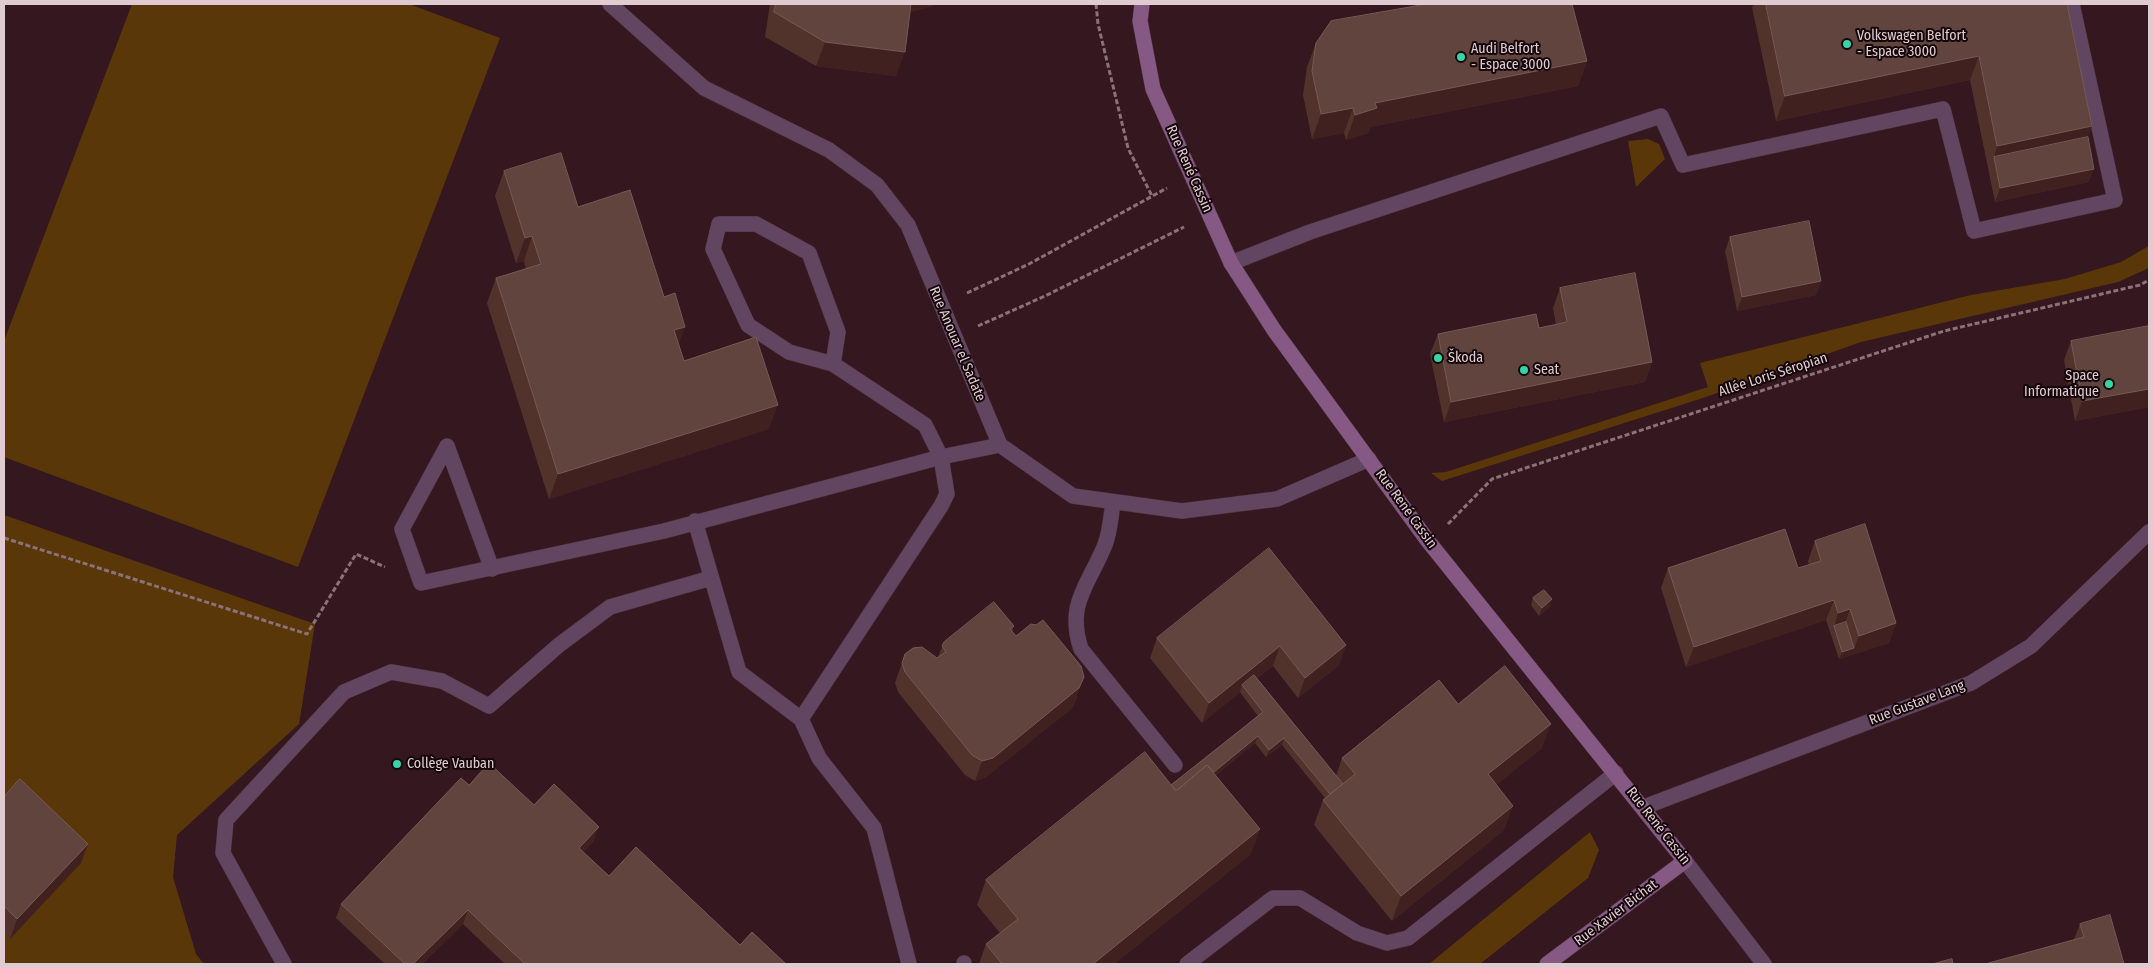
<!DOCTYPE html>
<html>
<head>
<meta charset="utf-8">
<style>
	body { margin:0 }
	#map { position:relative; width:2153px; height:968px; overflow:hidden; background:#351720; font-family:"Fira Sans Condensed",sans-serif }
	canvas { display:block }
	.frame { position:absolute; inset:0; border:5px solid #e0cbd0; pointer-events:none }
</style>
</head>
<body>
<div id="map">
<canvas width="2153" height="968"></canvas>
<div class="frame"></div>
</div>
<script>
const ctx = document.querySelector('canvas').getContext('2d');
ctx.lineJoin = 'round';
function paint(path, color) { ctx.fillStyle = color; ctx.fill(path, 'evenodd'); }
function trace(path, color, width, dash) { ctx.strokeStyle = color; ctx.lineWidth = width; ctx.lineCap = dash ? 'butt' : 'round'; ctx.setLineDash(dash || []); ctx.stroke(path); }
function label(font, color, halo, rows, align = 'center') {
  ctx.font = font + ' "Fira Sans Condensed",sans-serif'; ctx.lineWidth = 4; ctx.setLineDash([]); ctx.textBaseline = 'middle'; ctx.strokeStyle = halo; ctx.fillStyle = color; for (const [text, x, y, turn = 0] of rows) {
    ctx.save(); ctx.translate(x, y); ctx.rotate((+turn || 0) * Math.PI / 180); ctx.textAlign = isNaN(turn) ? turn : align; if (halo) ctx.strokeText(text, 0, 0); ctx.fillText(text, 0, 0); ctx.restore();
  }
}
const green = new Path2D(`
	M 132,4 L 409,4 L 500,38 L 298,567 L 4,457 L 4,341 Z
	M 1648,139 L 1659,144 L 1665,159 L 1636,187 L 1628,141 Z
	M 2149,246 L 2149,268 L 2118,282 L 1861,342 L 1703,398 L 1442,481 L 1431,473 L 1446,472 L 1708,387 L 1700,363 L 1971,295 L 2065,279 L 2121,262 Z
	M 4,515 L 315,624 L 299,724 L 177,835 L 173,877 L 196,954 L 204,964 L 4,964 Z
	M 1590,832 L 1599,850 L 1588,878 L 1480,964 L 1429,964 Z`);
const path = new Path2D(`
	M 1096,4 L 1098,24 L 1128,148 L 1152,196
	M 967,293 L 1029,264 L 1167,188
	M 978,326 L 1045,296 L 1184,227
	M 1448,524 L 1492,479 L 1944,331 L 2140,285 L 2149,280
	M 4,538 L 307,634 L 356,554 L 385,567`);
const lane = new Path2D(`
	M 1231,263 L 1310,232 L 1661,116 L 1683,165 L 1943,109 L 1974,231 L 2115,200 L 2072,4
	M 1113,502 C 1111,516 1110,534 1104,547 C 1088,586 1066,604 1081,649 L 1175,765
	M 695,521 L 739,672 L 801,719 L 941,506 L 947,494 L 941,457 L 925,425 L 833,364 L 838,332 L 809,253 L 756,224 L 719,224 L 713,249 L 748,325 L 789,352 L 833,364
	M 492,569 L 447,446 L 402,529 L 421,583 L 664,531 L 941,457 L 1000,445
	M 801,719 L 819,758 L 874,828 L 909,964
	M 964,963 L 964,964
	M 284,964 L 223,853 L 226,820 L 344,692 L 391,672 L 442,681 L 489,706 L 559,645 L 610,607 L 711,578
	M 1187,964 L 1273,898 L 1300,898 L 1357,933 L 1387,943 L 1408,938 L 1616,773`);
const street = new Path2D(`
	M 610,4 L 704,88 L 829,150 L 877,185 L 908,225 L 1000,445 L 1073,496 L 1182,511 L 1277,499 L 1369,459
	M 1644,807 L 1971,683 L 2031,646 L 2149,532
	M 1685,861 L 1764,964`);
const secondary = new Path2D(`
	M 1142,4 L 1140,21 L 1153,89 L 1231,263 L 1274,330 L 1428,541 L 1685,861 L 1547,964`);
const wall = new Path2D(`
	M 770,4 L 934,4 L 933,6 L 910,12 L 896,76 L 816,66 L 765,37 Z
	M 1754,4 L 2067,4 L 2092,126 L 2088,137 L 2089,182 L 1995,202 L 1970,80 L 1776,121 L 1752,7 Z
	M 1316,43 L 1587,61 L 1578,86 L 1370,127 L 1368,133 L 1346,140 L 1344,133 L 1312,139 L 1303,95 L 1307,67 Z
	M 504,171 L 578,207 L 679,344 L 684,361 L 769,429 L 549,499 L 487,303 L 496,278 L 526,269 L 524,261 L 516,263 L 495,196 Z
	M 1730,237 L 1821,281 L 1816,295 L 1737,311 L 1725,251 Z
	M 1560,288 L 1652,362 L 1645,382 L 1444,422 L 1430,354 L 1438,334 L 1539,328 L 1556,325 L 1553,308 Z
	M 2149,326 L 2149,407 L 2075,421 L 2064,360 L 2071,341 Z
	M 1815,541 L 1896,623 L 1889,643 L 1839,659 L 1826,620 L 1686,667 L 1661,588 L 1668,568 L 1798,568 L 1809,565 L 1808,561 Z
	M 1533,598 L 1550,607 L 1539,616 L 1531,605 Z
	M 1014,626 L 1012,632 L 1077,697 L 1072,708 L 986,777 L 975,781 L 965,775 L 898,692 L 895,683 L 905,654 L 937,658 L 938,657 L 944,642 Z
	M 1157,638 L 1346,645 L 1339,665 L 1298,698 L 1273,666 L 1257,678 L 1336,776 L 1342,758 L 1458,704 L 1542,748 L 1496,785 L 1504,830 L 1392,921 L 1314,825 L 1323,800 L 1325,798 L 1282,745 L 1266,757 L 1255,743 L 1216,775 L 1251,854 L 1114,964 L 979,964 L 986,944 L 1000,933 L 977,905 L 986,880 L 1171,785 L 1258,716 L 1240,692 L 1202,723 L 1150,658 Z
	M 469,785 L 594,841 L 583,852 L 609,876 L 740,945 L 786,964 L 505,964 L 463,924 L 422,964 L 385,964 L 336,918 L 341,904 Z
	M 4,797 L 88,844 L 81,863 L 10,939 L 4,933 Z
	M 2080,924 L 2124,964 L 2074,939 Z`);
const shadedWall = new Path2D(`
	M 907,4 L 934,4 L 933,6 L 904,14 Z
	M 825,42 L 905,52 L 896,76 L 816,66 Z
	M 1979,56 L 1970,80 L 1776,121 L 1785,96 Z
	M 1587,61 L 1578,86 L 1370,127 L 1368,133 L 1346,140 L 1355,115 L 1375,103 Z
	M 1353,108 L 1344,133 L 1312,139 L 1321,114 Z
	M 2092,126 L 2083,151 L 1994,157 L 1997,146 Z
	M 2094,169 L 2089,182 L 1995,202 L 2000,188 Z
	M 532,236 L 524,261 L 516,263 L 525,238 Z
	M 1821,281 L 1816,295 L 1737,311 L 1742,297 Z
	M 685,327 L 676,351 L 674,330 Z
	M 1652,362 L 1645,382 L 1444,422 L 1451,402 Z
	M 2149,389 L 2149,407 L 2075,421 L 2082,401 Z
	M 778,405 L 769,429 L 549,499 L 558,474 Z
	M 1552,599 L 1550,607 L 1539,616 L 1542,608 Z
	M 1834,600 L 1826,620 L 1686,667 L 1694,647 Z
	M 1850,609 L 1843,629 L 1834,626 L 1838,613 Z
	M 1896,623 L 1889,643 L 1839,659 L 1842,652 L 1854,648 L 1859,636 Z
	M 1346,645 L 1339,665 L 1298,698 L 1305,678 Z
	M 1280,646 L 1273,666 L 1245,688 L 1242,685 L 1240,692 L 1202,723 L 1209,703 Z
	M 1084,677 L 1072,708 L 986,777 L 975,781 L 982,761 Z
	M 1551,724 L 1542,748 L 1479,799 L 1488,774 Z
	M 1258,736 L 1255,743 L 1167,815 L 1169,808 Z
	M 1284,738 L 1282,745 L 1266,757 L 1269,750 Z
	M 1513,806 L 1504,830 L 1392,921 L 1401,896 Z
	M 599,827 L 594,841 L 574,862 L 579,848 Z
	M 1260,829 L 1251,854 L 1114,964 L 1093,964 Z
	M 88,844 L 81,863 L 10,939 L 17,919 Z
	M 468,910 L 463,924 L 422,964 L 413,964 Z`);
const building = new Path2D(`
	M 776,4 L 911,4 L 905,52 L 825,42 L 774,12 Z
	M 1427,4 L 1572,4 L 1587,61 L 1375,103 L 1377,108 L 1355,115 L 1353,108 L 1321,114 L 1312,71 L 1316,43 L 1331,21 Z
	M 1766,4 L 2067,4 L 2092,126 L 1997,146 L 1979,56 L 1785,96 Z
	M 2088,137 L 2094,169 L 2000,188 L 1994,157 Z
	M 561,153 L 578,207 L 630,190 L 664,297 L 675,293 L 685,327 L 674,330 L 684,361 L 756,337 L 778,405 L 558,474 L 496,278 L 541,264 L 532,236 L 525,238 L 504,171 Z
	M 1809,221 L 1821,281 L 1742,297 L 1730,237 Z
	M 1635,273 L 1652,362 L 1451,402 L 1438,334 L 1536,314 L 1539,328 L 1567,322 L 1560,288 Z
	M 2149,326 L 2149,389 L 2082,401 L 2071,341 Z
	M 1865,524 L 1896,623 L 1859,636 L 1850,609 L 1838,613 L 1834,600 L 1694,647 L 1668,568 L 1785,529 L 1798,568 L 1821,561 L 1815,541 Z
	M 1269,548 L 1346,645 L 1305,678 L 1280,646 L 1209,703 L 1157,638 Z
	M 1544,590 L 1552,599 L 1542,608 L 1533,598 Z
	M 994,602 L 1014,626 L 1010,629 L 1016,636 L 1031,624 L 1036,625 L 1043,620 L 1081,666 L 1084,677 L 1079,688 L 993,758 L 982,761 L 972,755 L 905,672 L 902,663 L 905,654 L 913,648 L 922,647 L 937,658 L 946,652 L 942,646 L 944,642 Z
	M 1846,622 L 1854,648 L 1842,652 L 1834,626 Z
	M 1505,666 L 1551,724 L 1488,774 L 1513,806 L 1401,896 L 1323,800 L 1355,774 L 1342,758 L 1439,680 L 1458,704 Z
	M 1254,675 L 1343,784 L 1330,794 L 1284,738 L 1269,750 L 1258,736 L 1214,772 L 1207,765 L 1176,791 L 1171,785 L 1263,712 L 1242,685 Z
	M 1145,752 L 1176,791 L 1207,765 L 1260,829 L 1093,964 L 1002,964 L 986,944 L 1018,919 L 986,880 Z
	M 489,763 L 534,805 L 554,784 L 599,827 L 579,848 L 609,876 L 636,847 L 740,945 L 752,932 L 786,964 L 525,964 L 468,910 L 413,964 L 405,964 L 341,904 L 461,778 L 469,785 Z
	M 20,779 L 88,844 L 17,919 L 4,906 L 4,797 Z
	M 2110,915 L 2124,964 L 1985,964 L 2084,937 L 2080,924 Z
	M 1952,959 L 1953,964 L 1933,964 Z`);
const markers = [
	[1847,44,5,"#36d4a7"],
	[1461,57,5,"#36d4a7"],
	[1438,358,5,"#36d4a7"],
	[1524,370,5,"#36d4a7"],
	[2109,384,5,"#36d4a7"],
	[397,764,5,"#36d4a7"]
];
const poiNames = [
	["Volkswagen Belfort",1857,36],
	["- Espace 3000",1857,52],
	["Audi Belfort",1471,49],
	["- Espace 3000",1471,65],
	["Škoda",1448,358],
	["Seat",1534,370],
	["Space",2099,376,"right"],
	["Informatique",2099,392,"right"],
	["Collège Vauban",407,764]
];
const streetNames = [
	["Rue René Cassin",1189,169,66],
	["Rue Anouar el Sadate",957,344,67],
	["Allée Loris Séropian",1773,375,-18],
	["Rue René Cassin",1406,509,54],
	["Rue Gustave Lang",1917,703,-21],
	["Rue René Cassin",1658,826,52],
	["Rue Xavier Bichat",1616,913,-37]
];
paint(green, '#593708');
trace(lane, '#50343c', 16);
trace(street, '#50343c', 16);
trace(secondary, '#50343c', 16);
trace(path, '#8b7279', 3, [5, 2.5]);
trace(lane, '#624661', 15);
trace(street, '#624661', 15);
trace(secondary, '#865985', 15);
paint(wall, '#52332c');
paint(shadedWall, '#402120');
paint(building, '#61443e');
trace(building, '#755955', 1);
for (const [x, y, r, color] of markers) { const dot = new Path2D(); dot.arc(x, y, r, 0, 2 * Math.PI); ctx.fillStyle = color; ctx.fill(dot); trace(dot, '#14070b', 2); }
label('14px', '#e0cbd0', '#14070b', poiNames, 'left');
label('14px', '#e0cbd0', '#14070b', streetNames);
</script>
</body>
</html>
